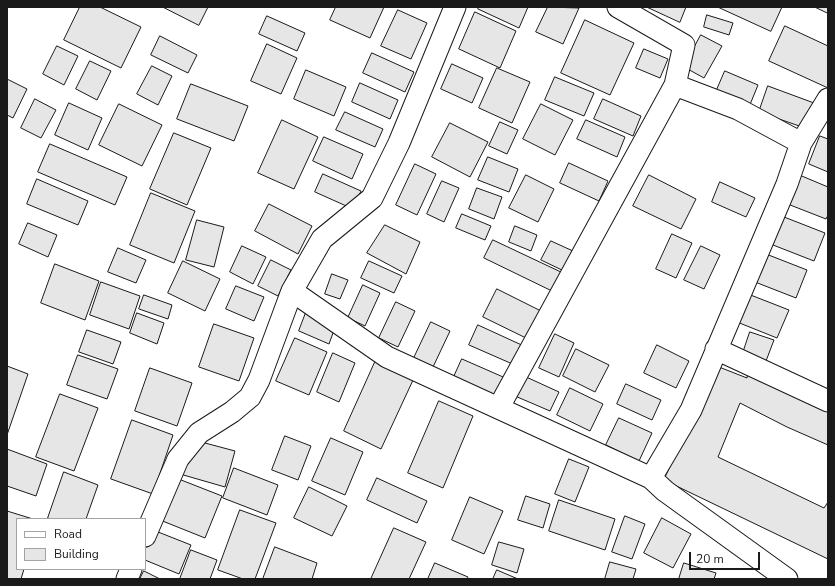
<!DOCTYPE html>
<html>
<head>
<meta charset="utf-8">
<style>
	body { margin:0 }
	#map { position:relative; width:835px; height:586px; overflow:hidden; background:#fff; font-family:"Nunito Sans",sans-serif }
	canvas { display:block }
	.frame { position:absolute; inset:0; border:8px solid #1a1a1a; pointer-events:none }
	.legend { position:absolute; left:16px; top:518px; width:130px; height:52px; box-sizing:border-box; background:#fff; border:1px solid #a3a3a3; margin:0; padding:5px 7px; list-style:none; font-size:12px; color:#1a1a1a }
	.legend li { display:flex; align-items:center; gap:8px; height:20px }
	.legend b { width:20px; border:1px solid #a3a3a3 }
	.scale { position:absolute; left:689px; top:552px; width:71px; height:18px; box-sizing:border-box; border:2px solid #1a1a1a; border-top:0; padding-left:5px; font-size:12px; line-height:14px; white-space:nowrap; color:#1a1a1a; -webkit-text-stroke:3px #fff; paint-order:stroke }
</style>
</head>
<body>
<div id="map">
<canvas width="835" height="586"></canvas>
<div class="frame"></div>
<ul class="legend">
<li><b style="height:5px;background:#fff"></b>Road</li>
<li><b style="height:11px;background:#e6e6e6"></b>Building</li>
</ul>
<div class="scale">20 m</div>
</div>
<script>
const ctx = document.querySelector('canvas').getContext('2d');
ctx.lineJoin = 'round';
function paint(path, color) { ctx.fillStyle = color; ctx.fill(path, 'evenodd'); }
function trace(path, color, width, dash) { ctx.strokeStyle = color; ctx.lineWidth = width; ctx.lineCap = dash ? 'butt' : 'round'; ctx.setLineDash(dash || []); ctx.stroke(path); }
const building = new Path2D(`
	M 80,7 L 100,7 L 141,27 L 121,68 L 64,40 Z
	M 163,7 L 208,7 L 199,25 Z
	M 336,7 L 384,7 L 370,38 L 330,20 Z
	M 479,7 L 528,7 L 519,28 L 478,9 Z
	M 548,7 L 579,8 L 563,44 L 536,32 Z
	M 647,7 L 686,7 L 680,22 Z
	M 718,7 L 782,7 L 771,31 Z
	M 815,7 L 828,7 L 828,13 Z
	M 398,10 L 427,23 L 411,59 L 381,46 Z
	M 475,12 L 516,31 L 500,68 L 459,49 Z
	M 707,15 L 733,23 L 729,35 L 704,27 Z
	M 267,16 L 305,33 L 297,51 L 259,34 Z
	M 585,20 L 634,43 L 610,95 L 561,73 Z
	M 785,26 L 828,46 L 828,88 L 769,61 Z
	M 701,35 L 722,46 L 704,78 L 684,67 Z
	M 160,36 L 197,55 L 188,73 L 151,55 Z
	M 267,44 L 297,58 L 281,94 L 251,81 Z
	M 57,46 L 78,56 L 64,85 L 43,74 Z
	M 644,49 L 668,59 L 660,78 L 636,68 Z
	M 372,53 L 414,72 L 405,92 L 363,73 Z
	M 90,61 L 111,71 L 97,100 L 76,89 Z
	M 452,64 L 483,78 L 472,103 L 441,89 Z
	M 152,66 L 172,76 L 158,105 L 137,94 Z
	M 497,68 L 530,82 L 512,123 L 479,108 Z
	M 306,70 L 346,87 L 334,116 L 294,99 Z
	M 725,71 L 758,85 L 749,107 L 716,92 Z
	M 555,77 L 594,93 L 584,116 L 545,100 Z
	M 7,79 L 27,89 L 13,118 L 7,115 Z
	M 360,83 L 398,100 L 390,119 L 352,102 Z
	M 191,84 L 248,106 L 234,141 L 177,119 Z
	M 768,86 L 814,103 L 805,128 L 759,112 Z
	M 35,99 L 56,110 L 41,138 L 21,128 Z
	M 603,99 L 641,116 L 633,136 L 594,119 Z
	M 69,103 L 102,118 L 88,150 L 55,135 Z
	M 119,104 L 162,125 L 142,166 L 99,145 Z
	M 541,104 L 573,120 L 555,155 L 523,139 Z
	M 345,112 L 383,129 L 375,147 L 336,130 Z
	M 282,120 L 318,137 L 294,189 L 258,173 Z
	M 586,120 L 625,137 L 617,157 L 577,139 Z
	M 500,122 L 518,130 L 507,154 L 489,146 Z
	M 450,123 L 488,142 L 470,177 L 432,157 Z
	M 174,133 L 211,148 L 187,205 L 150,189 Z
	M 820,136 L 828,139 L 828,172 L 809,164 Z
	M 324,137 L 363,154 L 352,179 L 313,161 Z
	M 50,144 L 127,177 L 115,205 L 38,172 Z
	M 488,157 L 518,169 L 509,192 L 478,180 Z
	M 569,163 L 608,181 L 599,201 L 560,183 Z
	M 415,164 L 436,174 L 417,215 L 396,205 Z
	M 323,174 L 361,191 L 353,209 L 315,192 Z
	M 797,174 L 828,187 L 828,215 L 826,219 L 785,203 Z
	M 526,175 L 554,189 L 538,222 L 509,208 Z
	M 649,175 L 696,199 L 681,229 L 633,206 Z
	M 37,179 L 88,201 L 78,225 L 27,204 Z
	M 442,181 L 459,188 L 444,222 L 427,214 Z
	M 720,182 L 755,198 L 746,217 L 712,202 Z
	M 477,188 L 502,197 L 494,219 L 469,209 Z
	M 151,193 L 195,211 L 174,263 L 130,245 Z
	M 269,204 L 312,226 L 298,254 L 255,231 Z
	M 462,214 L 491,226 L 485,240 L 456,228 Z
	M 784,217 L 825,233 L 814,261 L 773,245 Z
	M 197,220 L 224,227 L 214,267 L 186,260 Z
	M 28,223 L 57,235 L 48,257 L 19,244 Z
	M 385,225 L 420,242 L 406,274 L 367,253 Z
	M 515,226 L 537,235 L 531,251 L 509,242 Z
	M 672,234 L 692,243 L 676,278 L 656,269 Z
	M 493,240 L 563,273 L 554,292 L 484,258 Z
	M 551,241 L 573,251 L 564,271 L 541,260 Z
	M 242,246 L 266,257 L 253,284 L 230,272 Z
	M 701,246 L 720,255 L 704,289 L 684,280 Z
	M 118,248 L 146,260 L 136,283 L 108,272 Z
	M 766,254 L 807,270 L 796,298 L 755,282 Z
	M 271,260 L 291,270 L 278,296 L 258,286 Z
	M 183,261 L 220,279 L 205,311 L 168,293 Z
	M 369,261 L 402,276 L 394,293 L 361,278 Z
	M 55,264 L 99,281 L 85,320 L 41,303 Z
	M 332,274 L 348,280 L 340,299 L 325,294 Z
	M 101,282 L 140,296 L 129,329 L 90,315 Z
	M 363,285 L 380,293 L 365,326 L 348,318 Z
	M 236,286 L 264,297 L 254,321 L 226,309 Z
	M 497,289 L 541,311 L 528,339 L 483,317 Z
	M 748,294 L 789,310 L 777,338 L 737,322 Z
	M 144,295 L 172,305 L 168,319 L 139,309 Z
	M 396,302 L 415,311 L 398,347 L 379,338 Z
	M 307,310 L 337,322 L 329,344 L 299,331 Z
	M 137,313 L 164,323 L 157,344 L 130,333 Z
	M 431,322 L 450,331 L 433,367 L 414,358 Z
	M 214,324 L 254,338 L 239,381 L 199,367 Z
	M 478,325 L 526,347 L 517,366 L 469,345 Z
	M 87,330 L 121,342 L 113,364 L 79,352 Z
	M 750,332 L 774,340 L 766,361 L 743,353 Z
	M 555,334 L 574,343 L 559,377 L 539,368 Z
	M 295,338 L 327,352 L 309,395 L 276,381 Z
	M 657,345 L 689,361 L 676,388 L 644,373 Z
	M 576,349 L 609,365 L 595,392 L 563,376 Z
	M 333,353 L 355,363 L 339,402 L 317,392 Z
	M 78,355 L 118,369 L 107,399 L 67,385 Z
	M 462,359 L 510,380 L 501,400 L 453,379 Z
	M 376,360 L 414,378 L 381,449 L 344,431 Z
	M 7,366 L 28,374 L 7,435 Z
	M 719,367 L 747,378 L 748,371 L 828,408 L 828,445 L 787,427 L 740,403 L 718,457 L 824,508 L 828,502 L 828,559 L 664,480 Z
	M 150,368 L 192,383 L 177,426 L 135,411 Z
	M 524,376 L 559,392 L 550,411 L 515,396 Z
	M 626,384 L 661,400 L 652,420 L 617,404 Z
	M 570,388 L 603,404 L 590,431 L 557,415 Z
	M 60,394 L 98,408 L 74,471 L 36,457 Z
	M 439,401 L 473,416 L 443,488 L 408,473 Z
	M 619,418 L 652,433 L 639,461 L 606,445 Z
	M 132,420 L 173,435 L 153,494 L 111,479 Z
	M 285,436 L 311,446 L 298,480 L 272,470 Z
	M 331,438 L 363,452 L 345,495 L 312,481 Z
	M 190,439 L 235,451 L 225,487 L 180,474 Z
	M 7,449 L 47,464 L 36,496 L 7,486 Z
	M 569,459 L 589,467 L 575,502 L 555,494 Z
	M 234,468 L 278,485 L 267,515 L 223,498 Z
	M 64,472 L 98,485 L 86,519 L 51,519 L 48,518 Z
	M 176,478 L 222,496 L 205,538 L 160,520 Z
	M 377,478 L 427,501 L 417,523 L 367,500 Z
	M 309,487 L 347,506 L 332,536 L 294,518 Z
	M 526,496 L 550,504 L 543,528 L 518,520 Z
	M 470,497 L 503,511 L 484,554 L 452,540 Z
	M 559,500 L 615,519 L 605,550 L 549,531 Z
	M 240,510 L 276,523 L 255,579 L 243,579 L 218,570 Z
	M 7,511 L 33,519 L 17,519 L 17,569 L 24,569 L 21,579 L 7,579 Z
	M 625,516 L 645,524 L 632,559 L 612,552 Z
	M 662,518 L 691,534 L 673,568 L 644,553 Z
	M 394,528 L 426,542 L 409,579 L 371,579 Z
	M 153,530 L 191,545 L 179,574 L 145,560 L 145,550 Z
	M 499,542 L 524,549 L 517,573 L 492,565 Z
	M 275,547 L 317,563 L 312,579 L 263,579 Z
	M 191,550 L 217,560 L 210,579 L 180,579 Z
	M 610,562 L 636,569 L 633,579 L 605,579 Z
	M 435,563 L 468,577 L 467,579 L 428,579 Z
	M 684,563 L 716,573 L 714,579 L 679,579 Z
	M 497,570 L 518,579 L 493,579 Z
	M 144,571 L 160,579 L 140,579 Z`);
const street = new Path2D(`
	M 801,143 L 828,99
	M 292,291 L 387,357 L 651,478 L 665,491 L 787,579
	M 716,349 L 828,401
	M 499,407 L 675,85 L 684,45 L 618,7
	M 651,478 L 691,410 L 787,184 L 801,143 L 738,109 L 675,85
	M 145,536 L 178,459 L 199,433 L 232,412 L 250,397 L 259,380 L 292,291 L 322,239 L 372,198 L 399,143 L 455,7
	M 127,579 L 131,569`);
paint(building, '#e6e6e6');
trace(building, '#1a1a1a', 1);
trace(street, '#1a1a1a', 23);
trace(street, '#fff', 21);
</script>
</body>
</html>
